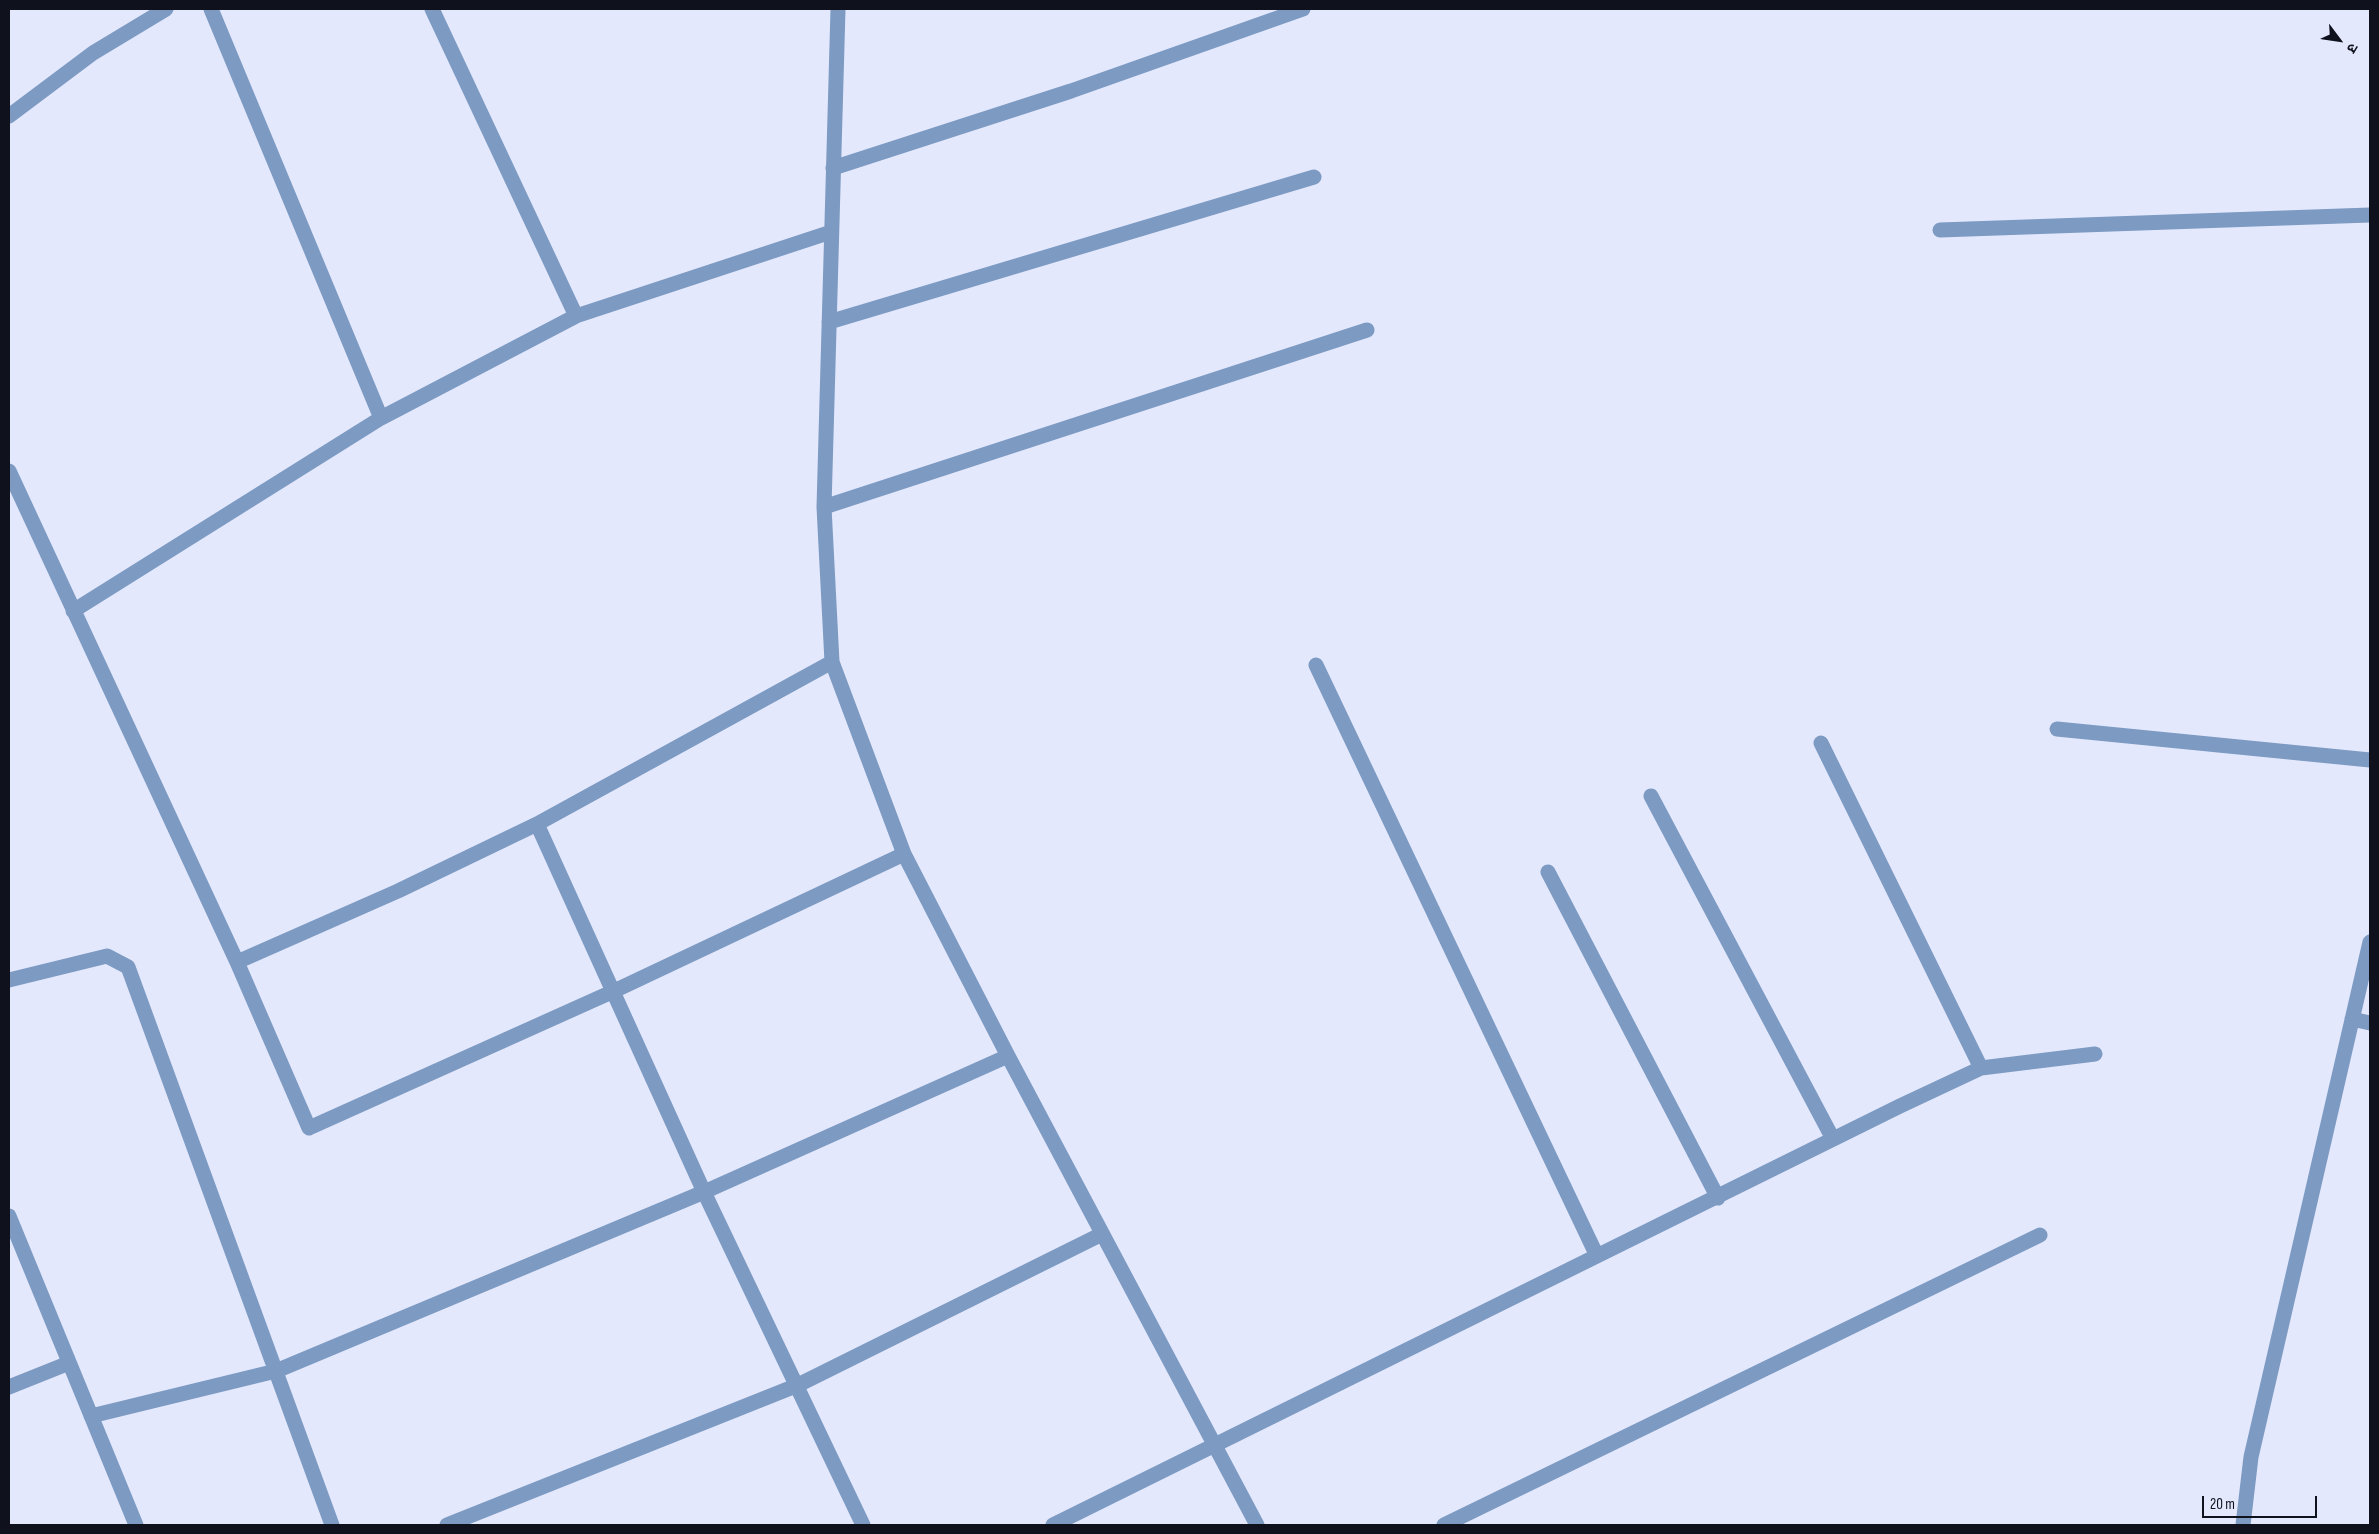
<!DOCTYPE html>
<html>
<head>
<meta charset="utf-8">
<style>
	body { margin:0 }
	#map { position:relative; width:2379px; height:1534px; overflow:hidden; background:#e4e8fd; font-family:"Sofia Sans Condensed","Noto Sans Devanagari",sans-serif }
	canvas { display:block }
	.frame { position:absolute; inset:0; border:10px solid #0f111c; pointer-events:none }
	.north { position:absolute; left:2314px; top:15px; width:50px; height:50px; -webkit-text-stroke:4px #e4e8fd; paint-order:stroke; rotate:121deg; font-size:14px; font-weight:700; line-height:20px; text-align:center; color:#0f111c }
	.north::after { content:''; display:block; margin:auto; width:18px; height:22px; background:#0f111c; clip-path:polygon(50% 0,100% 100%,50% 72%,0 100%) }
	.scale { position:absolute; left:2202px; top:1496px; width:115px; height:22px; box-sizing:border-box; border:2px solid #0f111c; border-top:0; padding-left:6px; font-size:15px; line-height:18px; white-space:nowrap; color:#0f111c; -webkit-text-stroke:4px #e4e8fd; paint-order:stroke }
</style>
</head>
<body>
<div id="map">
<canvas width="2379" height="1534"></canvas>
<div class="frame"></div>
<div class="north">उ</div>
<div class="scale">20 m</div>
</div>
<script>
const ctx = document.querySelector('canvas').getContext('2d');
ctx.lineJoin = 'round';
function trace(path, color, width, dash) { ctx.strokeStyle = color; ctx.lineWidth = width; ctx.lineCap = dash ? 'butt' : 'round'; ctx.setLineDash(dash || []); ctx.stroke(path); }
const minor = new Path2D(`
	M 211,9 L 381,418
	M 432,9 L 576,316
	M 838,9 L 824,507 L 832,662 L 904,854 L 1008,1056 L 1257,1525
	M 9,116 L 93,53 L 166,9
	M 833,168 L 1071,91 L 1303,9
	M 1940,230 L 2370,215
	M 829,322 L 1314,177
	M 9,471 L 237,962 L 398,891 L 537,824 L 832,662
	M 824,507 L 1367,330
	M 73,611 L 381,418 L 576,316 L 831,232
	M 1316,665 L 1597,1256
	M 2057,729 L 2370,760
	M 1821,743 L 1981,1068
	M 1651,796 L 1833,1139
	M 537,824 L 704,1192 L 863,1525
	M 1548,872 L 1718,1198
	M 237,962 L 309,1128 L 614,991 L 904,854
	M 9,980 L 107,956 L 128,967 L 332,1525
	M 2352,1019 L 2370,1023
	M 9,1216 L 136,1525
	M 9,1387 L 69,1363
	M 91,1416 L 276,1371 L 704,1192 L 1008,1056
	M 447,1525 L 798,1385 L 1102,1234
	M 1053,1525 L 1900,1106 L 1981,1068 L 2095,1054
	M 1444,1525 L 2040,1235
	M 2243,1525 L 2251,1457 L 2370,942`);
trace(minor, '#7c9ac2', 15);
</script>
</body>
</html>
